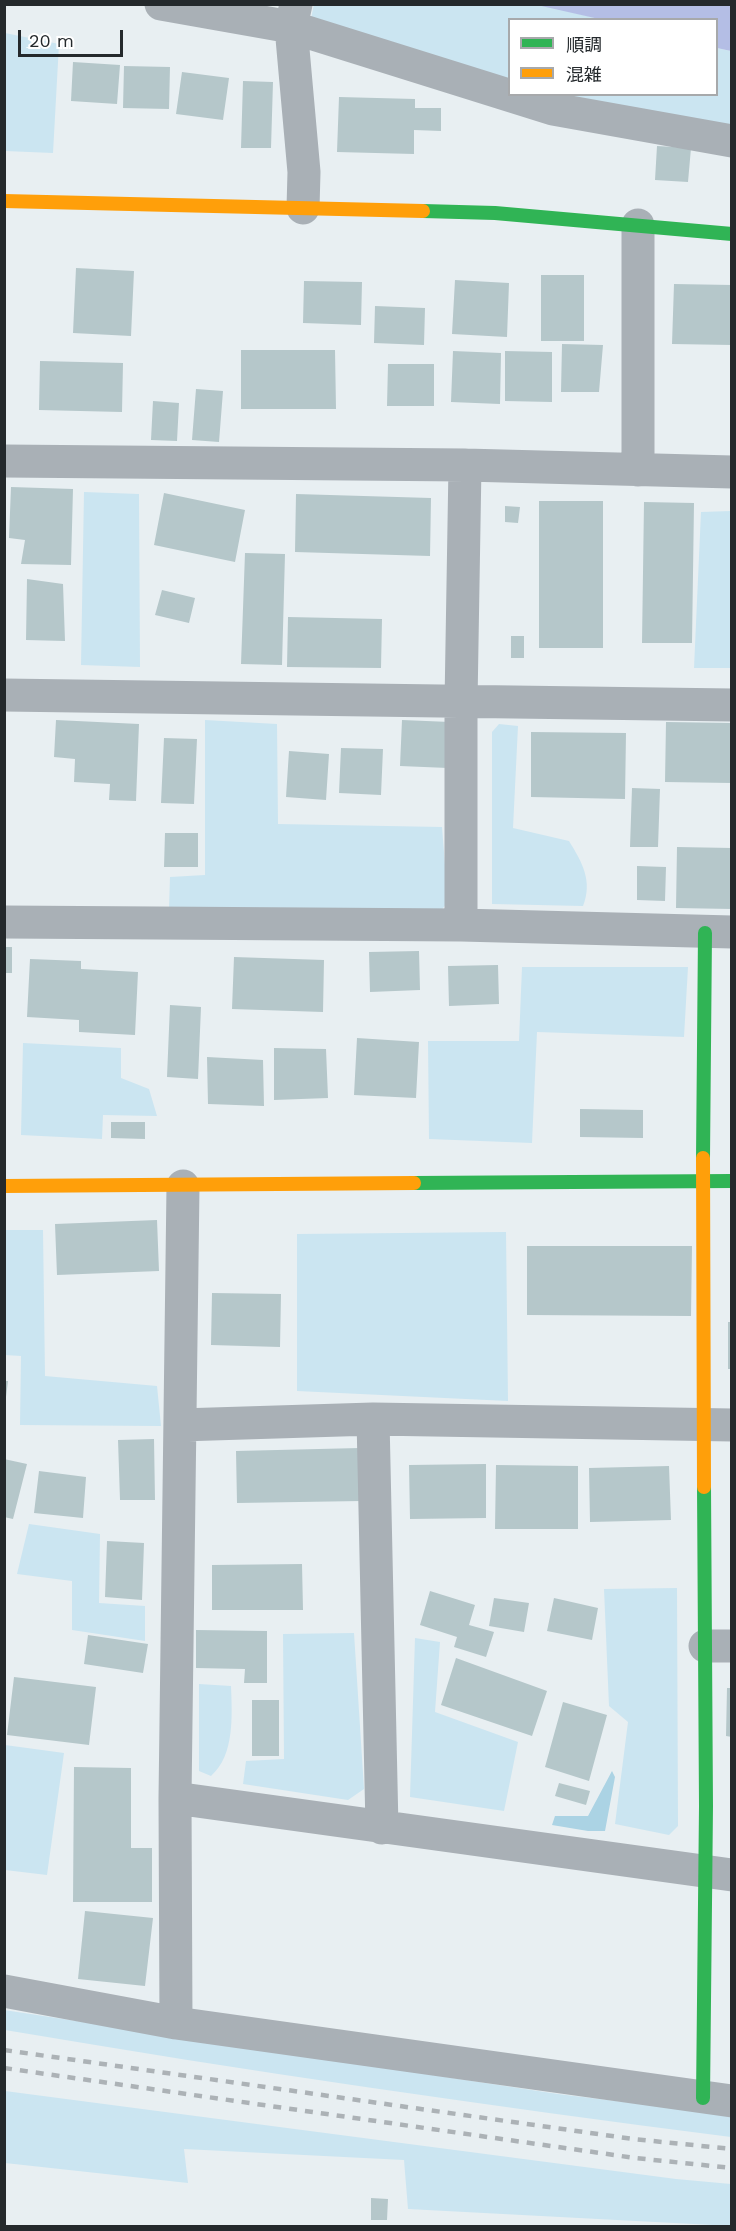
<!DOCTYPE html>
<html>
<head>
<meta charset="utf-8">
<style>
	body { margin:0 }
	#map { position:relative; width:736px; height:2231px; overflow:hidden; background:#e8eff2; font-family:"Work Sans","Noto Sans JP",sans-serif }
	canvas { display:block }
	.frame { position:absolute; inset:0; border:6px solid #24292c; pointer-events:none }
	.legend { position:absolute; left:508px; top:18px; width:210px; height:78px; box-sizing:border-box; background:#fff; border:2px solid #a7a9ab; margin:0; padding:8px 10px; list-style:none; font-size:18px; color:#24292c }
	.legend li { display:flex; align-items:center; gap:12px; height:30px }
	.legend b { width:30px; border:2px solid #a7a9ab }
	.scale { position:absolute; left:18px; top:30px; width:105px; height:27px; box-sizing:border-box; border:3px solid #24292c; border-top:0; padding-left:8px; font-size:18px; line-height:21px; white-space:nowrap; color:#24292c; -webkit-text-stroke:4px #fff; paint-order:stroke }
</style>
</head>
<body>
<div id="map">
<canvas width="736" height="2231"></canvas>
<div class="frame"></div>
<ul class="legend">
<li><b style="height:8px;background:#30b455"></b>順調</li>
<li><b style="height:8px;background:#ff9f0a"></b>混雑</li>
</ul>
<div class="scale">20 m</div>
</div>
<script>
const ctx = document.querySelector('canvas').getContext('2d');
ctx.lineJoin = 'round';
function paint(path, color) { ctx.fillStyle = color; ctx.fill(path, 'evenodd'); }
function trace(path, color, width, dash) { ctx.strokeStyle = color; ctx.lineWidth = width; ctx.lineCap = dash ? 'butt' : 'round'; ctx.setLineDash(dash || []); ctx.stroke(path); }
const green = new Path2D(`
	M 314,4 L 538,4 L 600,19 L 510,20 L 509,85 L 310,24 Z
	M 5,33 L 59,44 L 53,153 L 5,151 Z
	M 717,48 L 731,51 L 731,137 L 539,95 L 716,94 Z
	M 84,492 L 139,494 L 140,667 L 81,665 Z
	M 731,511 L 731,668 L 694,668 L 701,512 Z
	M 205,720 L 277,724 L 278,824 L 442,827 L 448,902 L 439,913 L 169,909 L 170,877 L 205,875 Z
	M 499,724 L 518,726 L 513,828 L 569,841 C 582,862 593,881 583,906 L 492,904 L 492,732 Z
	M 522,967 L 688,967 L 684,1037 L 537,1032 L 532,1143 L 429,1139 L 428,1041 L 519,1041 Z
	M 23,1043 L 121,1048 L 121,1078 L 149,1089 L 157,1116 L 103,1115 L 102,1139 L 21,1135 Z
	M 5,1230 L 43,1230 L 45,1376 L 157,1386 L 161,1426 L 20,1425 L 21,1356 L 5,1355 Z
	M 506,1232 L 508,1401 L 297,1391 L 297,1234 Z
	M 29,1524 L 100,1534 L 99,1603 L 145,1606 L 145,1641 L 72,1630 L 72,1581 L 17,1574 Z
	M 677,1588 L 678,1826 L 669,1835 L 615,1824 L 628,1722 L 609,1706 L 604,1589 Z
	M 354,1633 L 364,1789 L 348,1800 L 243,1784 L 246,1761 L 284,1759 L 283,1634 Z
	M 415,1638 L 440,1642 L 435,1712 L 518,1742 L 504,1811 L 410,1797 Z
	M 199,1684 L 231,1686 C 232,1715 235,1755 211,1776 L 199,1771 Z
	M 5,1745 L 64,1753 L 47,1875 L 5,1870 Z
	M 4,2010 L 558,2094 L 731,2115 L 731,2137 C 488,2106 246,2071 5,2030 Z
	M 5,2091 L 676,2179 L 731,2184 L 731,2226 L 408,2209 L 404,2160 L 184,2149 L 188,2183 L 5,2163 Z`);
const forest = new Path2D(`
	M 612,1771 L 615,1777 L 605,1831 L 588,1831 L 552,1825 L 555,1816 L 588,1816 Z`);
const water = new Path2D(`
	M 537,5 L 731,5 L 731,51 L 717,48 L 716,20 L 599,19 Z`);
const building = new Path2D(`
	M 73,62 L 120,65 L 117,104 L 71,101 Z
	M 124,66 L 170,67 L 169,109 L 123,108 Z
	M 182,72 L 229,78 L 223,120 L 176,114 Z
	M 243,81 L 273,82 L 271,148 L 241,148 Z
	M 339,97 L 415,99 L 415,108 L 441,108 L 441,131 L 414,130 L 414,154 L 337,152 Z
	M 657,146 L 691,148 L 688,182 L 655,180 Z
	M 76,268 L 134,271 L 131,336 L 73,333 Z
	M 541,275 L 584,275 L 584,341 L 541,341 Z
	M 455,280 L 509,283 L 507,337 L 452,334 Z
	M 304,281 L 362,282 L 361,325 L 303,323 Z
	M 674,284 L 732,285 L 732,345 L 672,344 Z
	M 375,306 L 425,308 L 424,345 L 374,343 Z
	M 562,344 L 603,345 L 599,392 L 561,392 Z
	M 241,350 L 335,350 L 336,409 L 241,409 Z
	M 453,351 L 501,353 L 500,404 L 451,402 Z
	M 505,351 L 552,352 L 552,402 L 505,401 Z
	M 40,361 L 123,363 L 122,412 L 39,410 Z
	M 388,364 L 434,364 L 434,406 L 387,406 Z
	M 196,389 L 223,391 L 219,442 L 192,440 Z
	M 153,401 L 179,403 L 177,441 L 151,440 Z
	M 11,487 L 73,489 L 71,565 L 21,564 L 25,540 L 9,538 Z
	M 164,493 L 245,510 L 235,562 L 154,545 Z
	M 296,494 L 431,498 L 430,556 L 295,552 Z
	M 539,501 L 603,501 L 603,648 L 539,648 Z
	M 644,502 L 694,503 L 692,643 L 642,643 Z
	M 505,506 L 520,507 L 518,523 L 505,522 Z
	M 245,553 L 285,554 L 282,665 L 241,664 Z
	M 27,579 L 63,584 L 65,641 L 26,640 Z
	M 162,590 L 195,598 L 189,623 L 155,615 Z
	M 288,617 L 382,619 L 381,668 L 287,667 Z
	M 511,636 L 524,636 L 524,658 L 511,658 Z
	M 56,720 L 139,724 L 136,801 L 109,800 L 110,784 L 74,782 L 75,759 L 54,757 Z
	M 402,720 L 450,722 L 448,768 L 400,766 Z
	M 666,722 L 732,723 L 732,783 L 665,782 Z
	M 531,732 L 626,733 L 625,799 L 531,797 Z
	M 164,738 L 197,739 L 194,804 L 161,803 Z
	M 341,748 L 383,749 L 381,795 L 339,793 Z
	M 289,751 L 329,754 L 326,800 L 286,797 Z
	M 632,788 L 660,789 L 658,847 L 630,847 Z
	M 165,833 L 198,833 L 198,867 L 164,867 Z
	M 677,847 L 732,848 L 732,909 L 676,908 Z
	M 637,866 L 666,867 L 665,901 L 637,900 Z
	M 4,947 L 12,947 L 12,973 L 4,973 Z
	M 419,951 L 420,990 L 370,992 L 369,952 Z
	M 234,957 L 324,960 L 323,1012 L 232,1009 Z
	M 30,959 L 81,961 L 81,969 L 138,972 L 135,1035 L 79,1032 L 79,1020 L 27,1017 Z
	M 498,965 L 499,1004 L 449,1006 L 448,966 Z
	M 170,1005 L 201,1007 L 198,1079 L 167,1077 Z
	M 357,1038 L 419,1042 L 416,1098 L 354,1095 Z
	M 274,1048 L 326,1049 L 328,1098 L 274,1100 Z
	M 207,1057 L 263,1060 L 264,1106 L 208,1104 Z
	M 580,1109 L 643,1110 L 643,1138 L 580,1137 Z
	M 111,1122 L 145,1122 L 145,1139 L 111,1138 Z
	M 157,1220 L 159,1271 L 57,1275 L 55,1224 Z
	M 527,1246 L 692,1246 L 691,1316 L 527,1315 Z
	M 212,1293 L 281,1294 L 280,1347 L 211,1345 Z
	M 728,1322 L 732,1322 L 732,1369 L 728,1369 Z
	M 4,1381 L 8,1381 L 6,1397 L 4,1396 Z
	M 154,1439 L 155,1500 L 120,1500 L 118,1440 Z
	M 360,1448 L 361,1501 L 237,1503 L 236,1451 Z
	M 4,1459 L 27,1464 L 13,1519 L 4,1517 Z
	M 486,1464 L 486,1518 L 410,1519 L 409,1465 Z
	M 496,1465 L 578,1466 L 578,1529 L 495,1529 Z
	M 669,1466 L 671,1520 L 590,1522 L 589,1468 Z
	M 39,1471 L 86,1477 L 83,1518 L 34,1513 Z
	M 107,1541 L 144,1543 L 142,1600 L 105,1597 Z
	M 302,1564 L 303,1610 L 212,1610 L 212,1565 Z
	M 430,1591 L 475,1605 L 469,1625 L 494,1632 L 486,1657 L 454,1647 L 457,1637 L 420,1625 Z
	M 494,1598 L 529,1603 L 524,1632 L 489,1626 Z
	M 554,1598 L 598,1608 L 592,1640 L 547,1631 Z
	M 196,1630 L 267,1631 L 267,1683 L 244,1683 L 245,1669 L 196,1668 Z
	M 88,1635 L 148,1644 L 143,1673 L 84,1664 Z
	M 456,1658 L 547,1691 L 532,1736 L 441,1705 Z
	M 14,1677 L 96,1687 L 89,1745 L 7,1735 Z
	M 727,1688 L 732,1688 L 732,1737 L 726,1736 Z
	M 252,1700 L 279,1700 L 279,1756 L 252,1756 Z
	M 563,1702 L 607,1715 L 589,1781 L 545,1767 Z
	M 74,1767 L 131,1768 L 131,1848 L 152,1848 L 152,1902 L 73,1902 Z
	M 559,1783 L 590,1791 L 586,1805 L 555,1796 Z
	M 85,1911 L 153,1918 L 145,1986 L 78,1979 Z
	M 371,2198 L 388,2199 L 387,2220 L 371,2220 Z`);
const street = new Path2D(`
	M 161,4 L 291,27 L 553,109 L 732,141
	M 296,4 L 291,27 L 304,172 L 303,208
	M 4,461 L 465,465 L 732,472
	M 638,470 L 638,225
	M 4,695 L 732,705
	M 4,922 L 461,925 L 732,932
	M 461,925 L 461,703 L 465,465
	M 373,1419 L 382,1828
	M 180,1425 L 373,1419 L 732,1425
	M 705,1646 L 732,1646
	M 175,1798 L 732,1875
	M 4,1991 L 176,2023 L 732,2101
	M 176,2023 L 175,1798 L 183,1186`);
const fast = new Path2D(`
	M 423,211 L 495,213 L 732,234
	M 703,1158 L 705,933
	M 414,1183 L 732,1181
	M 703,2098 L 706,1806 L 704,1487`);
const slow = new Path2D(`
	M 4,201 L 423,211
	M 703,1158 L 704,1487
	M 4,1186 L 414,1183`);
const rail = new Path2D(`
	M 4,2050 L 633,2139 L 732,2149
	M 4,2068 L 635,2158 L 732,2168`);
paint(green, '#cbe5f1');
paint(forest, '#abd3e4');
paint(water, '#b4bee5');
paint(building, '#b5c7ca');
trace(street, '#a9b0b6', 33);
trace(fast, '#30b455', 14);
trace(slow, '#ff9f0a', 14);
trace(rail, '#acb2b6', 4.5, [8, 8]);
</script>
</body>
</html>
